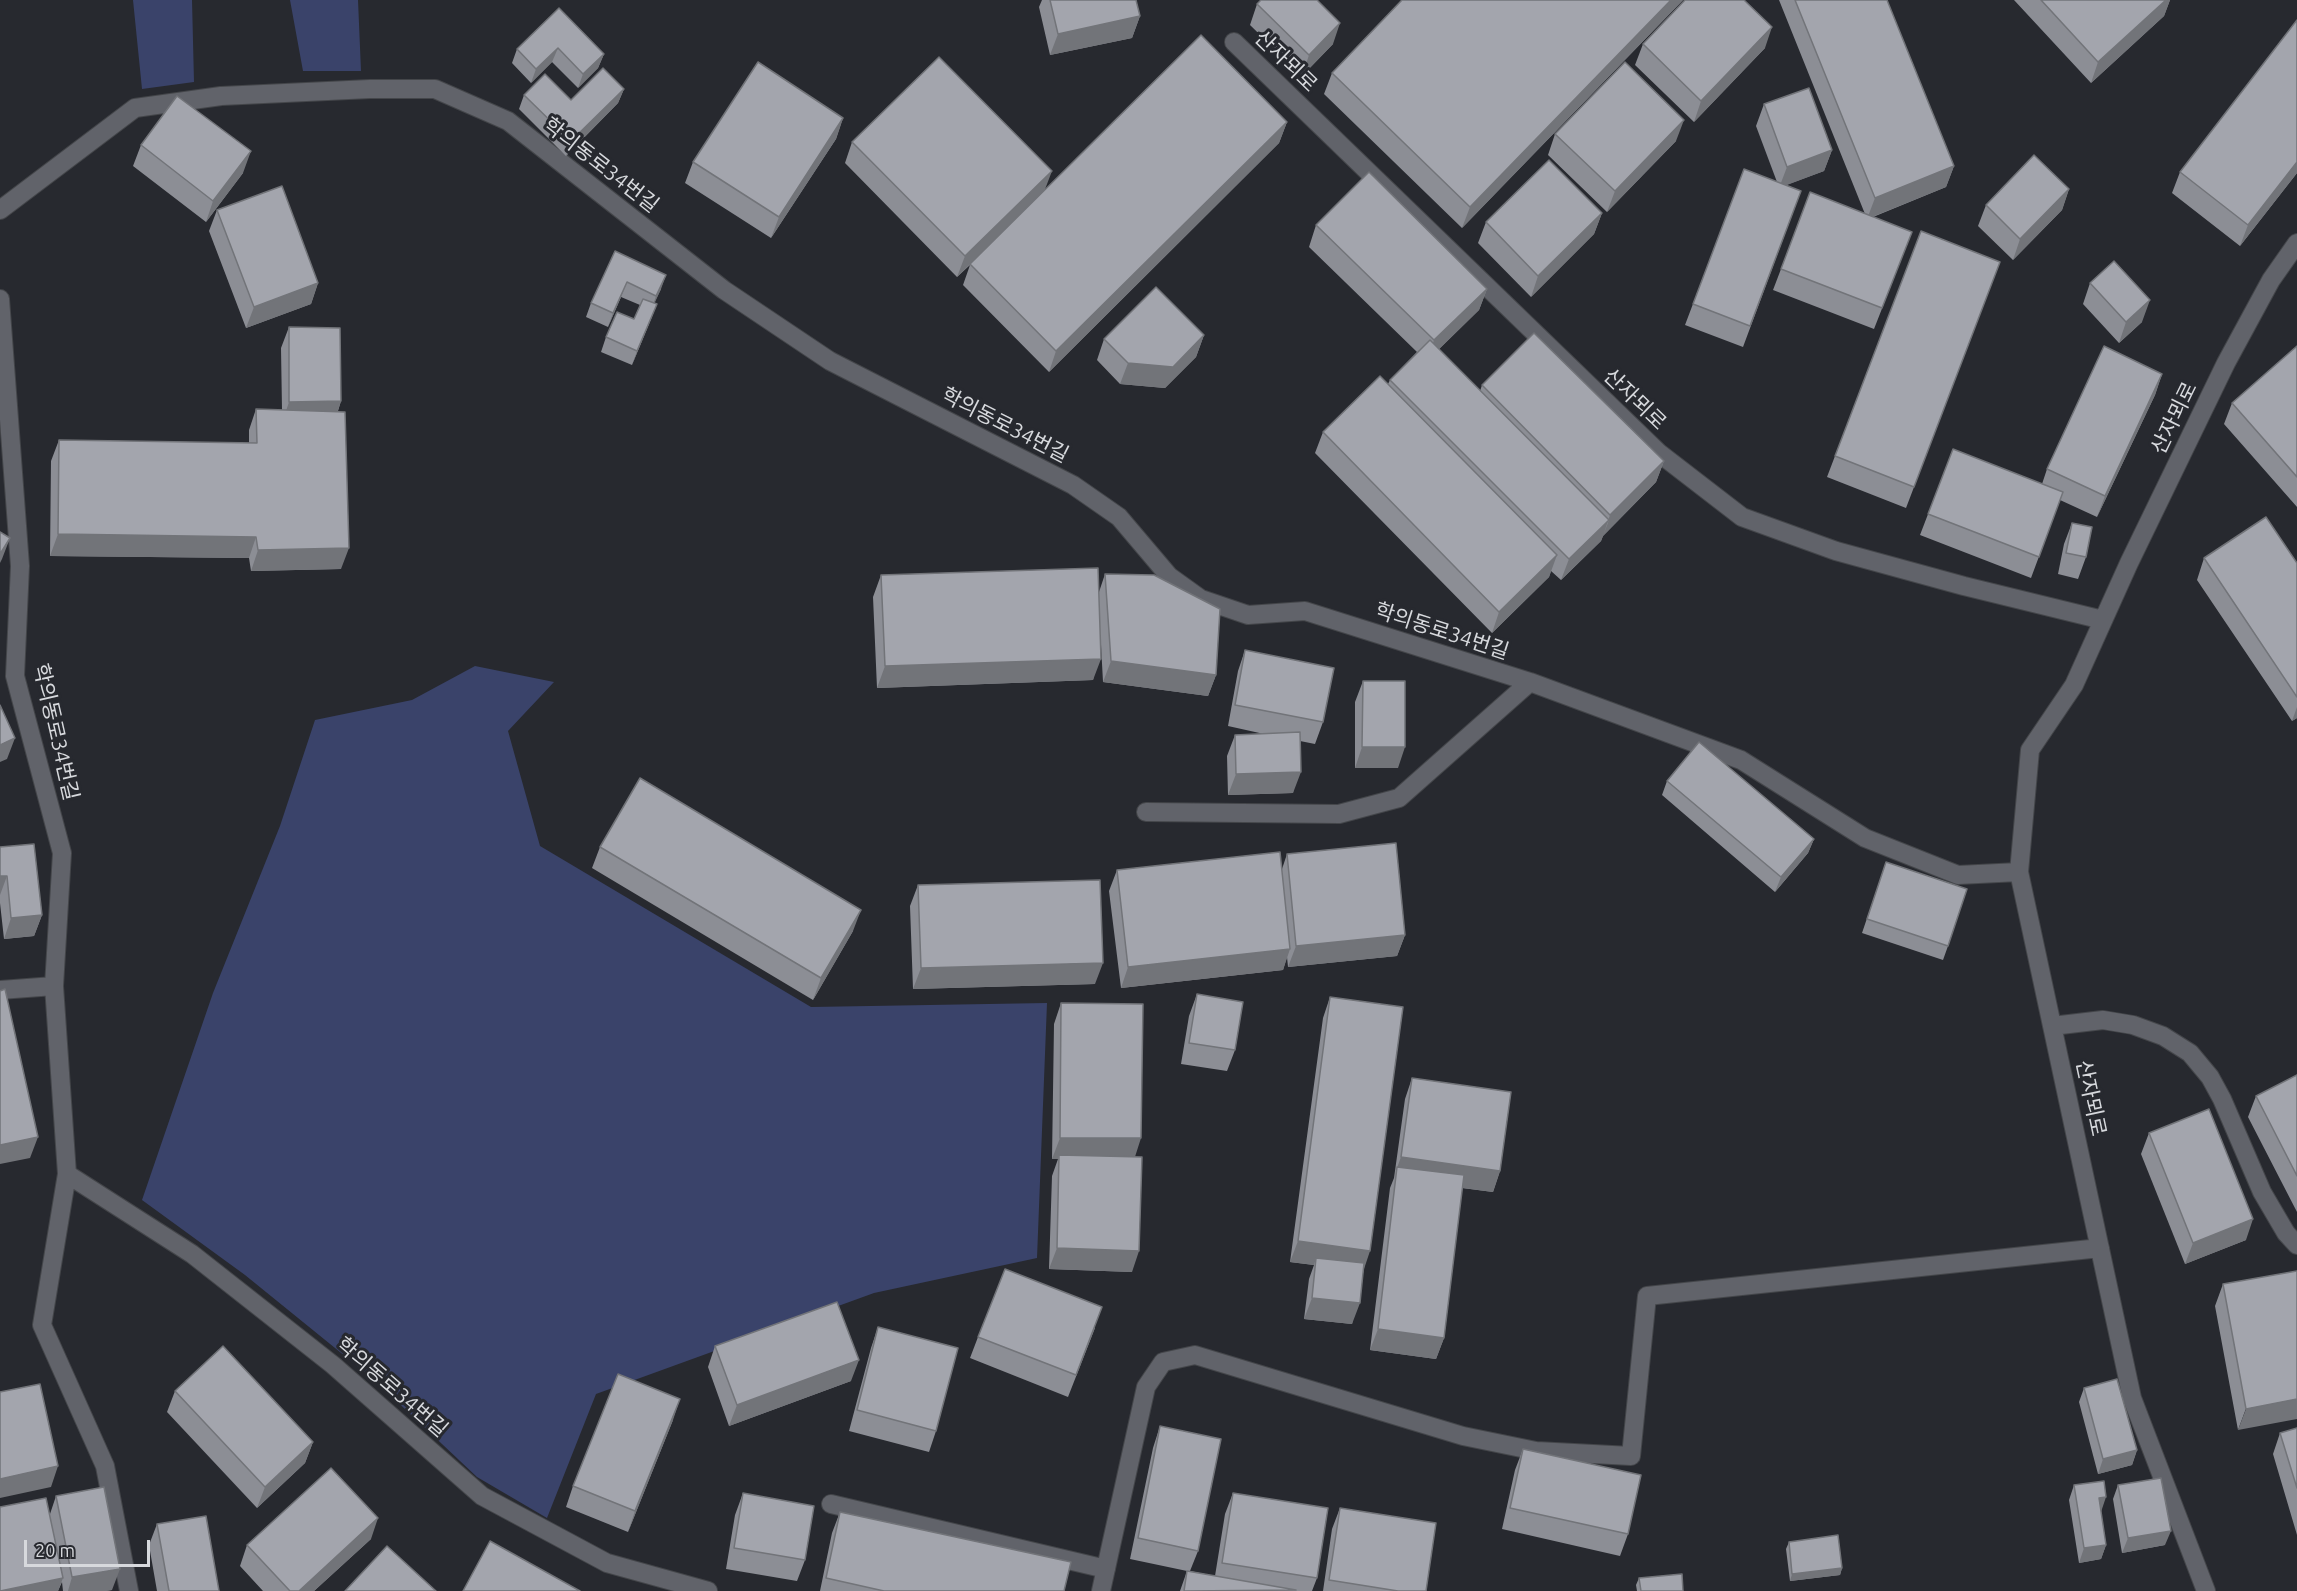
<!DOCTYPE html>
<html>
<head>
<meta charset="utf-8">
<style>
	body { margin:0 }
	#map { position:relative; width:2297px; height:1591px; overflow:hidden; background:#27292f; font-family:Ubuntu,sans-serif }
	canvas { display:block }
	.scale { position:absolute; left:24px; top:1540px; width:126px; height:27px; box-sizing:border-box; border:3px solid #d7d9dd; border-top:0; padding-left:8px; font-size:18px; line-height:21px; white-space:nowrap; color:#d7d9dd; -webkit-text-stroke:4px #27292f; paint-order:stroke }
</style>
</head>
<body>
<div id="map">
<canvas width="2297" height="1591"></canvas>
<div class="scale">20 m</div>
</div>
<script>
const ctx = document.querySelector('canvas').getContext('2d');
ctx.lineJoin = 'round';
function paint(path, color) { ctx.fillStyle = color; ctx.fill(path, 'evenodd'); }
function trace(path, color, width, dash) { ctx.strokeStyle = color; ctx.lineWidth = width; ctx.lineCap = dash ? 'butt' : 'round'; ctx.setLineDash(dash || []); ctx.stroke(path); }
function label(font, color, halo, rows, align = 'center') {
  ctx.font = font + ' Ubuntu,"Noto Sans KR",sans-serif'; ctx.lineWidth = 6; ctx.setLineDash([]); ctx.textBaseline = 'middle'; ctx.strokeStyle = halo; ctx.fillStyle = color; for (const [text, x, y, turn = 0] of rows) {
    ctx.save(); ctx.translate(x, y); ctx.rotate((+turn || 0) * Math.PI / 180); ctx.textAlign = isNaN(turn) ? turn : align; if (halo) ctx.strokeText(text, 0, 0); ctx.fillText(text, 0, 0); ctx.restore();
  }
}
const green = new Path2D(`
	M 133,0 L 192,0 L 194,82 L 142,89 Z
	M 290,0 L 358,0 L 361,71 L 303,71 Z
	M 475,666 L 554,682 L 508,731 L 540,846 L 811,1007 L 1047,1003 L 1037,1258 L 874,1293 L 596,1394 L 547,1518 L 477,1477 L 372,1378 L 245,1275 L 142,1200 L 213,993 L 280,826 L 315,720 L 412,700 Z`);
const minor = new Path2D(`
	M 1234,42 L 1659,453 L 1742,517 L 1836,551 L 1964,586 L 2103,620
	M 0,210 L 135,108 L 221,96 L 370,89 L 435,89 L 508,121 L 724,290 L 830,361 L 1073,485 L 1119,517 L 1169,576 L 1201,599 L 1248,615 L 1305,611 L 1530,682 L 1741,760 L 1865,838 L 1958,875 L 2019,872
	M 0,299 L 20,566 L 15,676 L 62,853 L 54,986 L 67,1174 L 42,1325 L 105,1466 L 129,1591
	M 1146,812 L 1339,814 L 1399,798 L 1530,682
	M 0,990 L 54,986
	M 2052,1026 L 2103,1020 L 2133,1025 L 2163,1036 L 2190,1053 L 2210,1077 L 2222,1099 L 2262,1192 L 2286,1233 L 2297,1245
	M 67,1174 L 192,1254 L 333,1365 L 482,1496 L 607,1563 L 708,1591
	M 831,1504 L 1106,1569
	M 1101,1591 L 1146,1387 L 1163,1362 L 1195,1355 L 1463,1436 L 1536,1451 L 1631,1456 L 1647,1296 L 2100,1248
	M 2206,1591 L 2132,1398 L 2019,872 L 2030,750 L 2074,685 L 2129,563 L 2226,363 L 2271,280 L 2297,243`);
const wall = new Path2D(`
	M 1042,0 L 1136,0 L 1140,16 L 1132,38 L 1050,55 L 1039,7 Z
	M 1683,0 L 1462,228 L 1324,94 L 1332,73 Z
	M 1779,0 L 1887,0 L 1954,166 L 1946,187 L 1873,217 L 1912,232 L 1874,329 L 1773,290 L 1781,269 L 1865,214 Z
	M 2014,0 L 2170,0 L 2164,16 L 2091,83 Z
	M 1257,4 L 1333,44 L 1302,76 L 1250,25 Z
	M 559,8 L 604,54 L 598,68 L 578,88 L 552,62 L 531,83 L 512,63 L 517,49 Z
	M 1643,44 L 1765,48 L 1694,122 L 1635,65 Z
	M 624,89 L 618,103 L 566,156 L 519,109 L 524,95 L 571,100 Z
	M 1764,104 L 1832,150 L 1824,171 L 1786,185 L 1801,191 L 1743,347 L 1685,325 L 1744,169 L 1777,182 L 1756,126 Z
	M 843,118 L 836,139 L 771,238 L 685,183 L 693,162 Z
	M 1287,122 L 1279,143 L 1049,372 L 963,285 L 970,265 L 957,277 L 845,163 L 852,142 L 1045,190 Z
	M 1555,134 L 1676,141 L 1607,212 L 1548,155 Z
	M 141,145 L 243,173 L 206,222 L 133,166 Z
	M 2180,172 L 2297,173 L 2240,246 L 2172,193 Z
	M 2069,189 L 2062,210 L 2013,260 L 1978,226 L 1986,205 Z
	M 217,210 L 318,283 L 311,304 L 246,328 L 209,231 Z
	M 1602,213 L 1594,234 L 1531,297 L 1478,243 L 1486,222 Z
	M 1316,225 L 1487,289 L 1479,310 L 1439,349 L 1480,391 L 1482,385 L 1664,461 L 1656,482 L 1603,536 L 1601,541 L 1561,580 L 1551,571 L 1549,577 L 1492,633 L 1315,453 L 1323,432 L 1388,384 L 1390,380 L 1417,352 L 1309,247 Z
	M 615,251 L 661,289 L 654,303 L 657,304 L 651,319 L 632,365 L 601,352 L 606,337 L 634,319 L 640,305 L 621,297 L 608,327 L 586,317 L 591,303 Z
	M 2000,262 L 1906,508 L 1827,477 L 1835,456 Z
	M 2090,283 L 2142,322 L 2119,343 L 2083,304 Z
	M 289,327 L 341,401 L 338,411 L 341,569 L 251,571 L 249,558 L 50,556 L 51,461 L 59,440 L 249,443 L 249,430 L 256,409 L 282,410 L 281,348 Z
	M 1204,335 L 1196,357 L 1165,388 L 1120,384 L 1097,360 L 1104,339 Z
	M 2297,346 L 2297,507 L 2224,424 L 2232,403 Z
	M 2162,374 L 2155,395 L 2097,517 L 2060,500 L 2031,578 L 1920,535 L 1953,449 L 2042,484 L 2047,469 Z
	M 2072,523 L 2086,557 L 2078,579 L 2058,574 L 2064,544 Z
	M 2204,558 L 2297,563 L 2297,718 L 2292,721 L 2197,580 Z
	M 1105,574 L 1216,675 L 1208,696 L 1103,682 L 1101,645 L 1093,680 L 877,688 L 873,597 L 881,575 L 1099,592 Z
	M 1245,650 L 1323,722 L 1315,744 L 1300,741 L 1293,793 L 1228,795 L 1227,756 L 1235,735 L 1264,734 L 1228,726 L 1238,671 Z
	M 1363,681 L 1398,768 L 1355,768 L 1355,702 Z
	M 1667,781 L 1814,839 L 1808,853 L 1775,892 L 1662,795 Z
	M 0,847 L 42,915 L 34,936 L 4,939 L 0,903 Z
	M 600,847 L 853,931 L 813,1000 L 592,868 Z
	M 1287,854 L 1405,935 L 1397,956 L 1288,967 L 1287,957 L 1283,970 L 1121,988 L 1109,891 L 1117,870 L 1282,869 Z
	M 1886,862 L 1948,946 L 1943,960 L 1862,933 Z
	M 918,885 L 1095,984 L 913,989 L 910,906 Z
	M 1197,994 L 1235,1050 L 1227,1071 L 1181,1064 L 1189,1016 Z
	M 1330,997 L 1364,1269 L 1352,1324 L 1304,1319 L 1309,1279 L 1314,1265 L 1290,1262 L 1323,1018 Z
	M 1061,1003 L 1135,1157 L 1132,1272 L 1049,1269 L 1052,1176 L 1058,1159 L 1052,1159 L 1054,1024 Z
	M 2297,1075 L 2297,1212 L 2248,1117 L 2256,1096 Z
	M 1412,1078 L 1500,1171 L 1493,1192 L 1462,1188 L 1444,1338 L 1436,1359 L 1370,1350 L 1390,1188 L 1394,1178 L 1405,1099 Z
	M 2149,1133 L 2246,1240 L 2185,1264 L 2141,1154 Z
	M 2297,1271 L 2238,1430 L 2215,1306 L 2223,1284 Z
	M 878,1327 L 936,1431 L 929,1452 L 849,1431 L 871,1348 Z
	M 1095,1328 L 1068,1397 L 970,1358 L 978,1337 Z
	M 715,1346 L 851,1381 L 729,1426 L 708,1367 Z
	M 2084,1388 L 2137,1450 L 2132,1465 L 2098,1474 L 2079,1402 Z
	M 175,1391 L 313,1442 L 305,1463 L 257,1508 L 167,1412 Z
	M 673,1420 L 628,1532 L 566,1507 L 573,1486 Z
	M 1160,1426 L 1198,1551 L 1190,1571 L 1215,1576 L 1225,1514 L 1233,1493 L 1317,1578 L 1312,1591 L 1180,1591 L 1187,1571 L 1130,1559 L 1153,1448 Z
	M 2297,1428 L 2297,1535 L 2273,1454 L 2280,1433 Z
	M 1523,1449 L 1628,1534 L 1620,1556 L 1502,1529 L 1515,1470 Z
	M 2074,1485 L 2101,1512 L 2106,1545 L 2101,1559 L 2079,1563 L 2069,1500 Z
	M 2118,1485 L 2165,1545 L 2122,1553 L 2113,1499 Z
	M 743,1493 L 805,1560 L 797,1581 L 726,1569 L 735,1515 Z
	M 56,1496 L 112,1590 L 105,1591 L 63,1591 L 62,1582 L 58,1591 L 0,1591 L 50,1514 Z
	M 1340,1508 L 1426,1591 L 1323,1591 L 1332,1529 Z
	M 840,1512 L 1064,1591 L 820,1591 L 832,1533 Z
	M 157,1524 L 219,1591 L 157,1591 L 149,1545 Z
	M 371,1539 L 314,1591 L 263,1591 L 240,1566 L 247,1545 Z
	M 1789,1542 L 1842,1568 L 1840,1575 L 1790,1581 L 1786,1549 Z
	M 1639,1578 L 1683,1591 L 1637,1591 L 1636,1585 Z`);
const shadedWall = new Path2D(`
	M 1671,0 L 1683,0 L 1462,228 L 1470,207 Z
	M 2166,0 L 2170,0 L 2164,16 L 2091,83 L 2098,62 Z
	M 1140,16 L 1132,38 L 1050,55 L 1058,34 Z
	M 1340,23 L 1333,44 L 1302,76 L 1309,55 Z
	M 1772,27 L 1765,48 L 1694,122 L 1701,101 Z
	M 558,48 L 552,62 L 531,83 L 536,69 Z
	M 604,54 L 598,68 L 578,88 L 583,74 Z
	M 624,89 L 618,103 L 566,156 L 571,141 Z
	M 843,118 L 836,139 L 771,238 L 779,217 Z
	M 1684,120 L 1676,141 L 1607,212 L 1615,191 Z
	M 1287,122 L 1279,143 L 1049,372 L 1056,351 Z
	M 1832,150 L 1824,171 L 1779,188 L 1787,167 Z
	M 251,151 L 243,173 L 206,222 L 213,201 Z
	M 2297,162 L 2297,173 L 2240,246 L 2248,225 Z
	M 1954,166 L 1946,187 L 1867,219 L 1875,198 Z
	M 1052,171 L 1044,192 L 957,277 L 965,256 Z
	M 2069,189 L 2062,210 L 2013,260 L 2020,239 Z
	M 1602,213 L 1594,234 L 1531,297 L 1538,276 Z
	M 666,275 L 661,289 L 651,311 L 656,296 Z
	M 627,282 L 621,297 L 608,327 L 613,313 Z
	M 318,283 L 311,304 L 246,328 L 254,307 Z
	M 1487,289 L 1479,310 L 1427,361 L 1434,340 Z
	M 2150,300 L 2142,322 L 2119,343 L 2126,322 Z
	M 657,304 L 651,319 L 632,365 L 637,351 Z
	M 1204,335 L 1196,357 L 1165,388 L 1120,384 L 1128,363 Z
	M 2162,374 L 2155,395 L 2097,517 L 2105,496 Z
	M 341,401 L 334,422 L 282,423 L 289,402 Z
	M 1664,461 L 1656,482 L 1603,536 L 1610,515 Z
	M 1609,520 L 1601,541 L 1561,580 L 1569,559 Z
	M 58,534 L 256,537 L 249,558 L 50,556 Z
	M 10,538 L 2,559 L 0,563 L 0,554 Z
	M 349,548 L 341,569 L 251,571 L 258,550 Z
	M 1557,555 L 1549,577 L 1492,633 L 1499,612 Z
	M 1101,659 L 1093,680 L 877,688 L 885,666 Z
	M 1111,661 L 1216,675 L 1208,696 L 1103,682 Z
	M 2297,707 L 2297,718 L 2292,721 Z
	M 15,738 L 7,759 L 0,762 L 0,745 Z
	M 1362,747 L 1405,747 L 1398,768 L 1355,768 Z
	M 1301,772 L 1293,793 L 1228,795 L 1236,774 Z
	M 1814,839 L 1808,853 L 1775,892 L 1781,877 Z
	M 0,876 L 7,876 L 0,895 Z
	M 861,910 L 853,931 L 813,1000 L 821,978 Z
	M 42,915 L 34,936 L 4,939 L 11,918 Z
	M 1405,935 L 1397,956 L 1288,967 L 1296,946 Z
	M 1290,949 L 1283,970 L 1121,988 L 1128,967 Z
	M 1103,963 L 1095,984 L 913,989 L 921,968 Z
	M 38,1137 L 30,1158 L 0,1164 L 0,1145 Z
	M 1060,1138 L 1141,1138 L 1134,1160 L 1059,1155 L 1058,1159 L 1052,1159 Z
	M 1401,1157 L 1500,1171 L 1493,1192 L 1396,1179 L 1397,1168 Z
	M 2253,1219 L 2246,1240 L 2185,1264 L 2193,1243 Z
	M 1298,1241 L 1370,1251 L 1363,1272 L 1316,1258 L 1314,1265 L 1290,1262 Z
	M 1057,1248 L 1139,1251 L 1132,1272 L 1049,1269 Z
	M 1312,1298 L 1360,1303 L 1352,1324 L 1304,1319 Z
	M 1378,1329 L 1444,1338 L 1436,1359 L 1370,1350 Z
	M 859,1360 L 851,1381 L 729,1426 L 737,1405 Z
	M 680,1399 L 673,1420 L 628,1532 L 635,1511 Z
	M 2297,1399 L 2297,1419 L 2238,1430 L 2246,1409 Z
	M 313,1442 L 305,1463 L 257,1508 L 265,1487 Z
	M 2137,1450 L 2132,1465 L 2098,1474 L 2103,1459 Z
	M 58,1466 L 51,1487 L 0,1498 L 0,1479 Z
	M 2106,1497 L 2101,1512 L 2099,1498 Z
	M 378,1518 L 371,1539 L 314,1591 L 299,1591 Z
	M 2171,1531 L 2165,1545 L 2122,1553 L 2128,1538 Z
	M 2106,1545 L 2101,1559 L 2079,1563 L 2084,1548 Z
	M 1842,1568 L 1840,1575 L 1790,1581 L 1792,1574 Z
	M 120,1569 L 112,1590 L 105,1591 L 68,1591 L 72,1577 Z
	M 63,1578 L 58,1591 L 1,1591 Z`);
const building = new Path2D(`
	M 1050,0 L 1136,0 L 1140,16 L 1058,34 Z
	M 1261,0 L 1317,0 L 1340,23 L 1309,55 L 1257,4 Z
	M 1402,0 L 1671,0 L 1470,207 L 1332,73 Z
	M 1685,0 L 1744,0 L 1772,27 L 1701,101 L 1643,44 Z
	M 1795,0 L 1887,0 L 1954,166 L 1875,198 Z
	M 2041,0 L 2166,0 L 2098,62 Z
	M 559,8 L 604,54 L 583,74 L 558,48 L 536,69 L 517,49 Z
	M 2297,20 L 2297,162 L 2248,225 L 2180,172 Z
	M 1201,35 L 1287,122 L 1056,351 L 970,264 Z
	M 939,57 L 1052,171 L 965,256 L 852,142 Z
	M 758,62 L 843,118 L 779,217 L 693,162 Z
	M 1625,62 L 1684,120 L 1615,191 L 1555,134 Z
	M 603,68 L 624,89 L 571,141 L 524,95 L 545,74 L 571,100 Z
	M 1809,88 L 1832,150 L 1787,167 L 1764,104 Z
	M 177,96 L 251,151 L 213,201 L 141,145 Z
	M 2034,155 L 2069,189 L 2020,239 L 1986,205 Z
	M 1549,160 L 1602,213 L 1538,276 L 1486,222 Z
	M 1744,169 L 1801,191 L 1750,326 L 1693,304 Z
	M 1369,172 L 1487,289 L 1434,340 L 1316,225 Z
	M 282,186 L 318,283 L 254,307 L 217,210 Z
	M 1810,192 L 1912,232 L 1882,308 L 1781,269 Z
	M 1921,231 L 2000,262 L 1914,487 L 1835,456 Z
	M 615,251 L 666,275 L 656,296 L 627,282 L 613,313 L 591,303 Z
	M 2114,261 L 2150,300 L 2126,322 L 2090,283 Z
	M 1156,287 L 1204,335 L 1173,367 L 1128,363 L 1104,339 Z
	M 643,299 L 657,304 L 637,351 L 606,337 L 617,312 L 634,319 Z
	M 289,327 L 340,328 L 341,401 L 289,402 Z
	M 1534,333 L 1664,461 L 1610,515 L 1482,385 Z
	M 1430,340 L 1609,520 L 1569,559 L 1390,380 Z
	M 2104,346 L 2162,374 L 2105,496 L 2047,469 Z
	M 2297,346 L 2297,477 L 2232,403 Z
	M 1380,376 L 1557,555 L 1499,612 L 1323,432 Z
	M 256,409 L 345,412 L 349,548 L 258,550 L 256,537 L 58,534 L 59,440 L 257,443 Z
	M 1953,449 L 2063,492 L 2039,557 L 1928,514 Z
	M 2266,517 L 2297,563 L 2297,697 L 2204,558 Z
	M 2072,523 L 2092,527 L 2086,557 L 2066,553 Z
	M 0,532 L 10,538 L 0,554 Z
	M 1098,568 L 1101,659 L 885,666 L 881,575 Z
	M 1105,574 L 1154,575 L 1220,609 L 1216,675 L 1111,661 Z
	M 1245,650 L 1334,668 L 1323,722 L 1235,705 Z
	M 1363,681 L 1405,681 L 1405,747 L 1362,747 Z
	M 0,705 L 15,738 L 0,745 Z
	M 1300,732 L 1301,772 L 1236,774 L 1235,735 Z
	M 1699,742 L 1814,839 L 1781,877 L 1667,781 Z
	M 640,778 L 861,910 L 821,978 L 600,847 Z
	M 1396,843 L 1405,935 L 1296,946 L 1287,854 Z
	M 34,844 L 42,915 L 11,918 L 7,876 L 0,876 L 0,847 Z
	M 1280,852 L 1290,949 L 1128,967 L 1117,870 Z
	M 1886,862 L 1967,889 L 1948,946 L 1867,919 Z
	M 1100,880 L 1103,963 L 921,968 L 918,885 Z
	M 5,989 L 38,1137 L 0,1145 L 0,991 Z
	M 1197,994 L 1243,1002 L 1235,1050 L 1189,1043 Z
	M 1330,997 L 1403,1007 L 1370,1251 L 1298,1241 Z
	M 1061,1003 L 1143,1004 L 1141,1138 L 1060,1138 Z
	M 2297,1075 L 2297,1176 L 2256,1096 Z
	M 1412,1078 L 1511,1092 L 1500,1171 L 1401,1157 Z
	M 2209,1109 L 2253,1219 L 2193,1243 L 2149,1133 Z
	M 1059,1155 L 1142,1157 L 1139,1251 L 1057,1248 Z
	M 1397,1167 L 1464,1175 L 1444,1338 L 1378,1329 Z
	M 1316,1258 L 1364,1263 L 1360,1303 L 1312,1298 Z
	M 1005,1269 L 1102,1307 L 1076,1375 L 978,1337 Z
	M 2297,1271 L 2297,1399 L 2246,1409 L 2223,1284 Z
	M 837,1302 L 859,1360 L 737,1405 L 715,1346 Z
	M 878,1327 L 958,1348 L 936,1431 L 857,1410 Z
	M 223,1346 L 313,1442 L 265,1487 L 175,1391 Z
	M 618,1374 L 680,1399 L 635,1511 L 573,1486 Z
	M 2117,1379 L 2137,1450 L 2103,1459 L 2084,1388 Z
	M 40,1384 L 58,1466 L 0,1479 L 0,1392 Z
	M 1160,1426 L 1221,1439 L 1198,1551 L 1138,1538 Z
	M 2297,1428 L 2297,1488 L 2280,1433 Z
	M 1523,1449 L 1641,1475 L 1628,1534 L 1510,1508 Z
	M 331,1468 L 378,1518 L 299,1591 L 290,1591 L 247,1545 Z
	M 2161,1478 L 2171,1531 L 2128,1538 L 2118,1485 Z
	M 2104,1481 L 2106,1497 L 2099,1498 L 2106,1545 L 2084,1548 L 2074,1485 Z
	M 104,1487 L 120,1569 L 72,1577 L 56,1496 Z
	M 743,1493 L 814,1506 L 805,1560 L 734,1548 Z
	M 1233,1493 L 1328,1508 L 1317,1578 L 1222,1563 Z
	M 46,1498 L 63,1578 L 0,1591 L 0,1507 Z
	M 1340,1508 L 1436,1523 L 1426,1591 L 1398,1591 L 1329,1580 Z
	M 840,1512 L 1071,1562 L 1064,1591 L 884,1591 L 826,1578 Z
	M 206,1516 L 219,1591 L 169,1591 L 157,1524 Z
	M 1838,1535 L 1842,1568 L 1792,1574 L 1789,1542 Z
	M 490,1541 L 580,1591 L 463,1591 Z
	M 387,1546 L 436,1591 L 345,1591 Z
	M 1187,1571 L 1296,1590 L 1184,1591 Z
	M 1682,1574 L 1683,1591 L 1641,1591 L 1639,1578 Z`);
const streetNames = [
	["산자뫼로",1286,61,44],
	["학의동로34번길",601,165,38],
	["산자뫼로",1635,399,44],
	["산자뫼로",2174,418,-64],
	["학의동로34번길",1005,425,27],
	["학의동로34번길",1442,631,18],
	["학의동로34번길",56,732,77],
	["산자뫼로",2091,1098,78],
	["학의동로34번길",392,1387,41]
];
paint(green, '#3a436a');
trace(minor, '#44464a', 20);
trace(minor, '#61636a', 18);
paint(wall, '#8c8e95');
paint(shadedWall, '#727479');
paint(building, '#a3a5ad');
trace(building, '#727479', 1.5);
label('21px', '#d7d9dd', '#27292f', streetNames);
</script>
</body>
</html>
